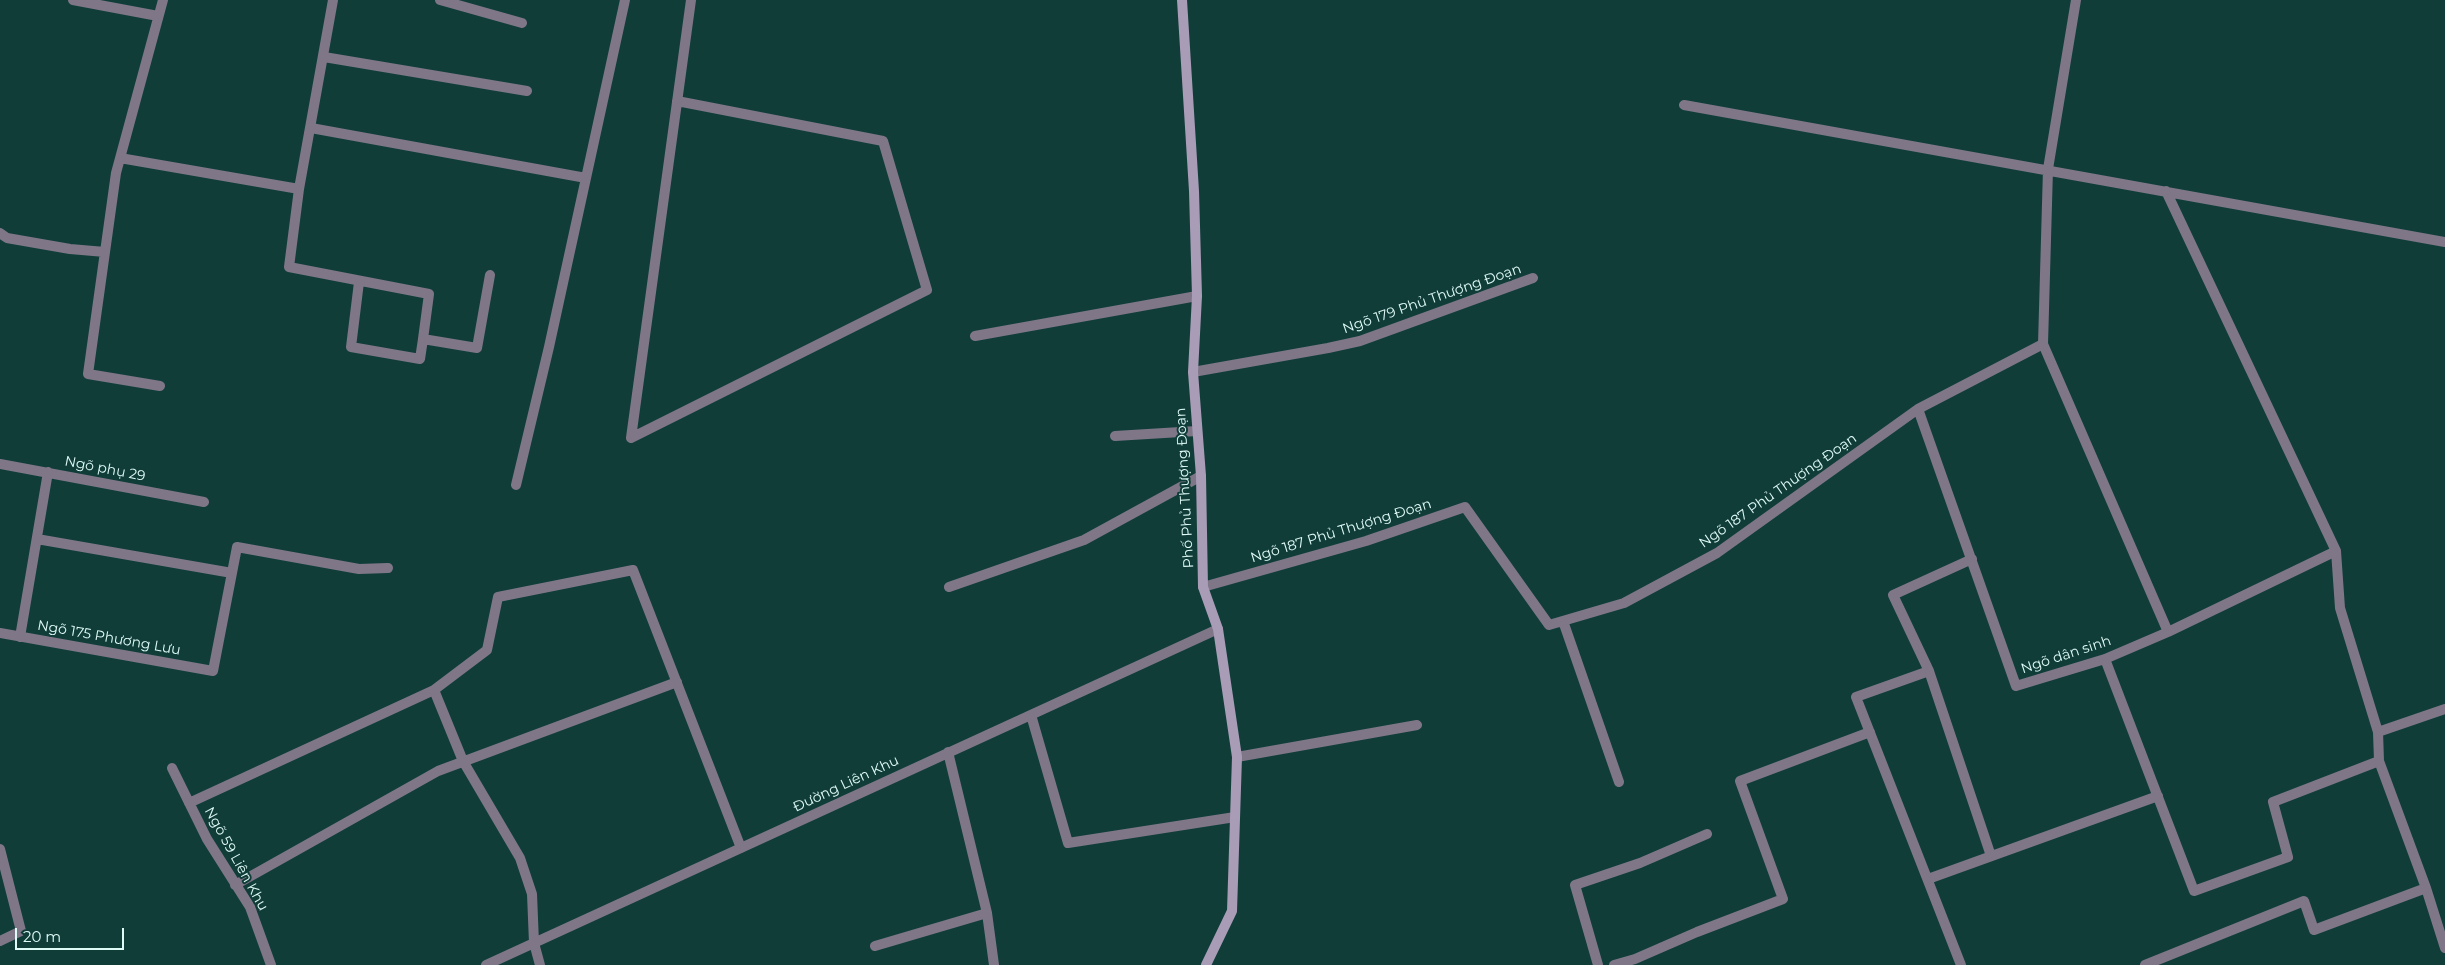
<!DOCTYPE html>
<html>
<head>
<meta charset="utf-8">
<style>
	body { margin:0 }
	#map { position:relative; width:2445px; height:965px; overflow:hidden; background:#113d39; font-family:Montserrat,sans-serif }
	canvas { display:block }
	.scale { position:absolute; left:15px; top:928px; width:109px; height:22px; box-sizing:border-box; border:2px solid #dffbf7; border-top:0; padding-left:6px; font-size:15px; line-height:18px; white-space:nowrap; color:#dffbf7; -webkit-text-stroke:4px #113d39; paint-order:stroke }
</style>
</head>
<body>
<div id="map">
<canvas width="2445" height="965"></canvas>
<div class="scale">20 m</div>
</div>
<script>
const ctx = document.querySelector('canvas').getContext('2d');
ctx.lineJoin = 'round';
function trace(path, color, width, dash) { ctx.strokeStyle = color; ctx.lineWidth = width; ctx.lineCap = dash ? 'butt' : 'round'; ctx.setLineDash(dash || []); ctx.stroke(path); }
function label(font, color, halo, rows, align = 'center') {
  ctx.font = font + ' Montserrat,sans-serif'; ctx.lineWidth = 4; ctx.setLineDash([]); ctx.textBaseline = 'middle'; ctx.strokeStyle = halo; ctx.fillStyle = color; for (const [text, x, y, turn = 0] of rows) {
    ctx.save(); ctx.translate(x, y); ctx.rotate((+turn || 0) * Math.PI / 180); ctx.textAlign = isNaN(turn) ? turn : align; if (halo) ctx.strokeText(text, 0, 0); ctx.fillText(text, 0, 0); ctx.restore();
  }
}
const lane = new Path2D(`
	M 73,0 L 158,16
	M 440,0 L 522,23
	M 324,57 L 527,91
	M 677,101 L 883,141 L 927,290 L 631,438 L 691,0
	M 1684,105 L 2445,242
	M 311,128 L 586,178
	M 120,158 L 299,189 L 333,0
	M 299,189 L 289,267 L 429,294 L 423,339 L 477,348 L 490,275
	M 2166,191 L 2336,551 L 2340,608 L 2378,732 L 2379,761 L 2426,888 L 2445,948
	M 0,233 L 7,238 L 70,249 L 105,252
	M 359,282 L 351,347 L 420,359 L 423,339
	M 975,336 L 1197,296
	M 2043,344 L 2168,632
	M 1193,372 L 1328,348 L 1360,341 L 1533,278
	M 160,386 L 88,374 L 116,173 L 163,0
	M 1918,409 L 2016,686 L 2105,659 L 2168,632 L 2336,551
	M 1115,436 L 1197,431
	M 0,464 L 204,502
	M 516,485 L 549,347 L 625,0
	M 37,539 L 232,573
	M 949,587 L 1084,540 L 1201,476
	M 1203,587 L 1366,541 L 1465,507 L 1549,625 L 1624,603 L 1717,553 L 1918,409 L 2043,344 L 2048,169 L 2076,0
	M 1563,621 L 1619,782
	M 0,633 L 213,671 L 237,547 L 359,569 L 388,568
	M 20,637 L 48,472
	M 2105,659 L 2194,891 L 2288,857 L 2273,802 L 2379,761
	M 1929,671 L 1991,856
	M 434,690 L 463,761 L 520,858 L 532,894 L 534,943 L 540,965
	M 1031,715 L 1068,843 L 1235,817
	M 2378,732 L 2445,709
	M 948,752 L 987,913
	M 1237,757 L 1417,725
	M 172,768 L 207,839 L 250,907 L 271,965
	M 189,803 L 434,690 L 487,650 L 498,597 L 633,570 L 741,848
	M 0,849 L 21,931 L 0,941
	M 1928,879 L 2158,796
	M 235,885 L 438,771 L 677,682
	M 875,946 L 987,913 L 994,965
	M 486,965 L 1218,629
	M 1598,965 L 1575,885 L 1640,863 L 1707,834
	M 1614,965 L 1635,959 L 1697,932 L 1783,899 L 1740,781 L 1870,732
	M 1961,965 L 1856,697 L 1929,671 L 1893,595 L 1972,559
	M 2145,965 L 2304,901 L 2314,930 L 2426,888`);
const secondary = new Path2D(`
	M 1182,0 L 1194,191 L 1197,296 L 1193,372 L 1201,476 L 1203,587 L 1218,629 L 1237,757 L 1232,911 L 1206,965`);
const streetNames = [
	["Ngõ 179 Phủ Thượng Đoạn",1432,299,-19],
	["Ngõ phụ 29",105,469,11],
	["Phố Phủ Thượng Đoạn",1185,488,-93],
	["Ngõ 187 Phủ Thượng Đoạn",1778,491,-35],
	["Ngõ 187 Phủ Thượng Đoạn",1341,531,-17],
	["Ngõ 175 Phương Lưu",109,638,10],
	["Ngõ dân sinh",2066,655,-18],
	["Đường Liên Khu",846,784,-25],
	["Ngõ 59 Liên Khu",236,859,61]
];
trace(lane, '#7f7788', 10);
trace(secondary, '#a89cb6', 10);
label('14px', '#dffbf7', '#113d39', streetNames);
</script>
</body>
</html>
